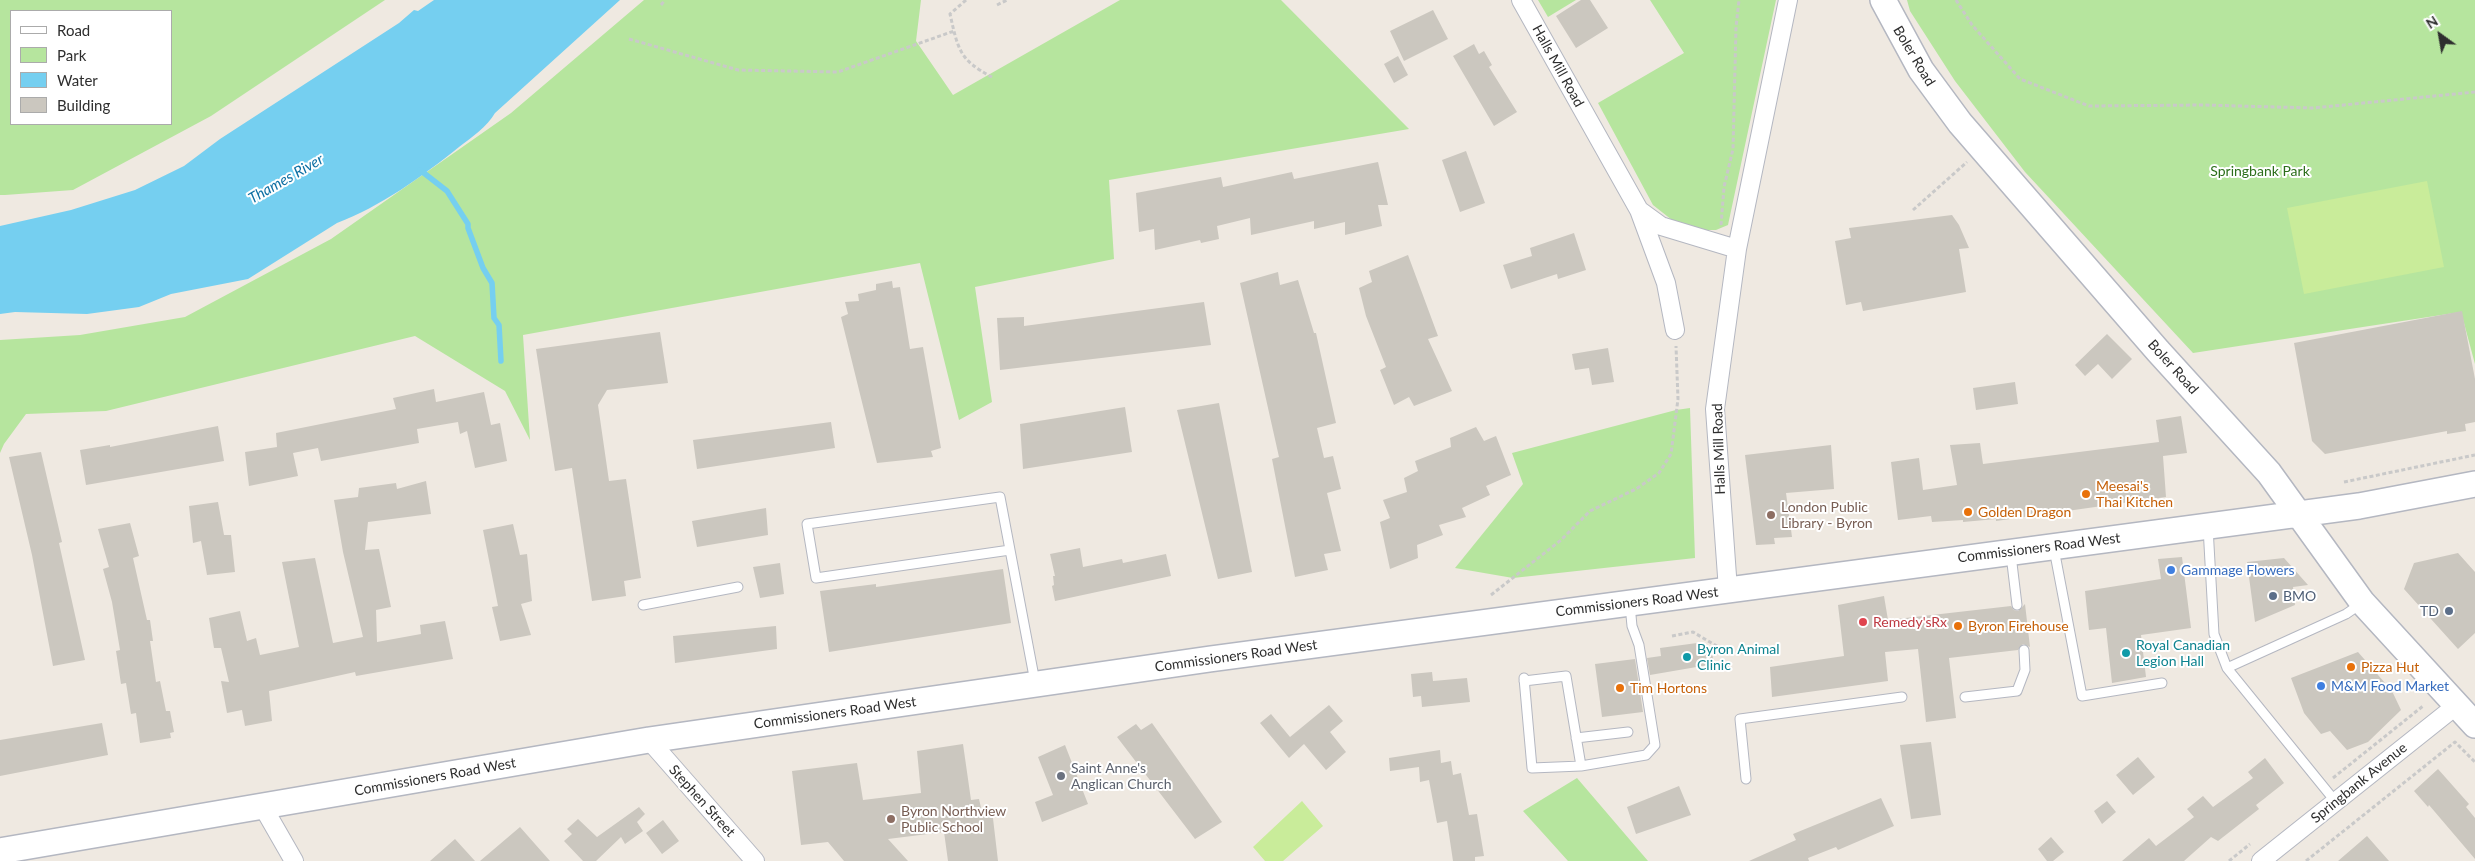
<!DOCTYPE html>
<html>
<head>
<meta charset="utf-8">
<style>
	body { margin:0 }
	#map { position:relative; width:2475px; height:861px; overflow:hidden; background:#efe9e1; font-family:Lato,sans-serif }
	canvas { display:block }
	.legend { position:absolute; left:10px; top:10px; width:162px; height:115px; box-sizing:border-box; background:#fff; border:1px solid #ababab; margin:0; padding:6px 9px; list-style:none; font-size:15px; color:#2e2e2e }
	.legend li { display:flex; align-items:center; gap:10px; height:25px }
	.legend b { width:25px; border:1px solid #ababab }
	.north { position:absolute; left:2415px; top:10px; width:50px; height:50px; -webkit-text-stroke:4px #fff; paint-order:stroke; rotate:328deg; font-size:14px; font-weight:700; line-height:20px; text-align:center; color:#2e2e2e }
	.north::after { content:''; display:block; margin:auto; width:18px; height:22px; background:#2e2e2e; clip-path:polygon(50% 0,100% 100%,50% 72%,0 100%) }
</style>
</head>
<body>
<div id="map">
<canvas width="2475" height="861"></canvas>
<ul class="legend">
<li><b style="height:6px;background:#fff"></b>Road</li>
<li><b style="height:14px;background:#b6e59e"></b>Park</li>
<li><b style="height:14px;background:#75cff0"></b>Water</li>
<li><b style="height:14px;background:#cbc7bf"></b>Building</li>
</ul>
<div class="north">N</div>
</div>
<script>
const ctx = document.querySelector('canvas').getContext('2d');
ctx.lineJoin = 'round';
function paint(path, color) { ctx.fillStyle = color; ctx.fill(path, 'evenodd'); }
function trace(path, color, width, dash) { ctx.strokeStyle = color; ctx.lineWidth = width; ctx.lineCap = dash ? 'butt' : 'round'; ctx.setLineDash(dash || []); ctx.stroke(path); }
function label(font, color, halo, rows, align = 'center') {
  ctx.font = font + ' Lato,sans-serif'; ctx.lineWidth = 4; ctx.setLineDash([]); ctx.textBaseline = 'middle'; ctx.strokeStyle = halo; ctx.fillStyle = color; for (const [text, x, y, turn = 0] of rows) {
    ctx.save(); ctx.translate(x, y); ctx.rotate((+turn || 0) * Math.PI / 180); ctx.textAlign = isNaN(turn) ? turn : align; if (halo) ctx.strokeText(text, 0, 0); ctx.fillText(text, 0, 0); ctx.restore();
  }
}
const green = new Path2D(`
	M 0,0 L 385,0 L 211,116 L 73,190 L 5,195 L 0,195 ZM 11,11 L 171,11 L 171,124 L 11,124 Z
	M 644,0 L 921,0 L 916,41 L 953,95 L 1120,0 L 1281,0 L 1409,129 L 1109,180 L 1114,259 L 975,287 L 992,402 L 959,420 L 920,263 L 523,335 L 530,440 L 505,391 L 415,336 L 106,411 L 26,414 L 4,444 L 0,453 L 0,340 L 80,335 L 185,317 L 331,239 L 511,113 Z
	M 1538,0 L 1576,0 L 1548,17 Z
	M 1650,0 L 1776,0 L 1728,225 L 1716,230 L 1698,230 L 1672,220 L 1653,205 L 1598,103 L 1684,53 Z
	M 1907,0 L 2475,0 L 2475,364 L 2461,312 L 2193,353 L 2025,172 L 1955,81 L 1910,11 Z
	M 1690,408 L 1695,558 L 1513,578 L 1455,568 L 1523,484 L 1512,453 L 1676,410 Z
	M 1577,778 L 1648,861 L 1568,861 L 1523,811 Z`);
const pitch = new Path2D(`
	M 2427,181 L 2444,267 L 2304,294 L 2287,208 Z
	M 1302,801 L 1323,826 L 1283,861 L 1265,861 L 1253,847 Z`);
const water = new Path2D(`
	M 434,0 L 620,0 L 495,113 C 487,127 472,137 459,147 C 423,176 380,207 337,223 L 248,279 L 171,294 L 139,307 L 87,314 L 15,312 L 0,314 L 0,226 L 71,210 L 135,190 L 184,166 L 220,139 L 399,23 L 414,10 L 418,11 Z`);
const stream = new Path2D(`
	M 420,170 L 447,191 L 468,224 L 468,228 L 483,268 L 492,283 L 494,318 L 499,325 L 501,361`);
const building = new Path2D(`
	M 1581,0 L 1590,0 L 1608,28 L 1576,48 L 1556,16 Z
	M 1433,10 L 1448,39 L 1404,61 L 1390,31 Z
	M 1474,44 L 1479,54 L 1484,51 L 1492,65 L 1489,67 L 1517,112 L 1494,126 L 1453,56 Z
	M 1398,56 L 1408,75 L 1394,83 L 1384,64 Z
	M 1466,151 L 1485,203 L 1460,212 L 1442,160 Z
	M 1378,162 L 1388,205 L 1378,205 L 1382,226 L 1345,235 L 1345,222 L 1314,229 L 1314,221 L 1251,235 L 1250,218 L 1217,226 L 1219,239 L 1201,243 L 1200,240 L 1155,250 L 1154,229 L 1139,232 L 1136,193 L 1221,177 L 1223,187 L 1292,172 L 1294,179 Z
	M 1952,215 L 1959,225 L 1969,248 L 1959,249 L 1966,292 L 1863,311 L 1861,302 L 1846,305 L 1835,241 L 1851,238 L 1849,228 Z
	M 1574,233 L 1586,270 L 1558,279 L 1557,274 L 1511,289 L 1503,265 L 1532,256 L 1530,248 Z
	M 1408,255 L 1438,336 L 1428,339 L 1452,391 L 1414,406 L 1409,397 L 1394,405 L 1380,370 L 1386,367 L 1366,316 L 1359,288 L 1372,282 L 1369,271 Z
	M 1278,272 L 1280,285 L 1298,280 L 1314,333 L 1316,333 L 1336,423 L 1317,428 L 1324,458 L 1333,456 L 1341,489 L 1327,493 L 1341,551 L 1324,554 L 1328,570 L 1295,577 L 1272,459 L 1279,457 L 1240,283 Z
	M 892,281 L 893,288 L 900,287 L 910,349 L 923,347 L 941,448 L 931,451 L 933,457 L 877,463 L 841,317 L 848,314 L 845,302 L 859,301 L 858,294 L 876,290 L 876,284 Z
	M 1204,302 L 1211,345 L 1000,370 L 997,318 L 1024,317 L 1024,326 Z
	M 2462,311 L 2475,379 L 2475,422 L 2465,424 L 2466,431 L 2447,434 L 2447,431 L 2325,454 L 2312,441 L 2294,343 Z
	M 660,332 L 668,383 L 607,390 L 598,405 L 609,481 L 626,479 L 641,578 L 624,581 L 626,596 L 592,601 L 572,468 L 555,471 L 536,349 Z
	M 2107,334 L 2132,359 L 2112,379 L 2098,364 L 2085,376 L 2075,365 Z
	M 1608,348 L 1614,382 L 1592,385 L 1589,368 L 1575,370 L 1572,354 Z
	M 2015,382 L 2018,404 L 1976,410 L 1973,388 Z
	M 434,389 L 436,402 L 484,392 L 491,425 L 500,423 L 507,461 L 475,468 L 467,431 L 460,434 L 458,422 L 417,429 L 419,443 L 321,461 L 318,448 L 293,453 L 298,476 L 249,486 L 245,452 L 277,447 L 276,433 L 396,409 L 393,398 Z
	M 1219,403 L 1252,572 L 1218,579 L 1177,410 Z
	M 1125,407 L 1132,452 L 1023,469 L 1020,424 Z
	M 2181,416 L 2187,453 L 2163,456 L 2166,497 L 1996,521 L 1996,519 L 1963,522 L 1963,520 L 1932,522 L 1931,516 L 1898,520 L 1891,462 L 1919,458 L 1923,490 L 1957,485 L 1950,445 L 1980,443 L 1983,464 L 2159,442 L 2156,420 Z
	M 831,422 L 835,448 L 697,469 L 693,440 Z
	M 218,426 L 224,461 L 86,485 L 80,450 L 110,445 L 110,447 Z
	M 1476,427 L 1484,441 L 1496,436 L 1511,475 L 1486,486 L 1490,495 L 1462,508 L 1466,517 L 1439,525 L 1443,535 L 1417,545 L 1418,558 L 1390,569 L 1380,522 L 1390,518 L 1383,500 L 1407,492 L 1404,478 L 1418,471 L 1415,461 L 1451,447 L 1450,438 Z
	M 1831,445 L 1834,489 L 1786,493 L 1792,537 L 1774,538 L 1775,544 L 1756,545 L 1745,455 Z
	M 41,452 L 62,542 L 59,543 L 85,660 L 53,666 L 32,555 L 9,457 Z
	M 426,481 L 431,514 L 368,522 L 365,550 L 379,549 L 391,607 L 376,610 L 377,642 L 421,634 L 420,625 L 445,621 L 453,659 L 356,676 L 355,672 L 269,691 L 272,721 L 245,726 L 242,710 L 227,713 L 221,681 L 229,682 L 221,648 L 214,648 L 209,618 L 240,611 L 247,641 L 256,638 L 260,655 L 299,647 L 282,562 L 315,558 L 333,643 L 363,637 L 343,552 L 334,500 L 358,497 L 359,488 L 396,483 L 397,489 Z
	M 218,502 L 224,535 L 231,535 L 235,572 L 207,575 L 201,541 L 193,543 L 189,506 Z
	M 766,508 L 768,535 L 697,547 L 692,521 Z
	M 130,523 L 139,556 L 133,558 L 147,620 L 150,620 L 153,641 L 150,641 L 156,682 L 160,681 L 166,711 L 170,711 L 174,732 L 170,733 L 171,738 L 140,743 L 136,713 L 131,714 L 126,683 L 121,684 L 116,651 L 120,650 L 112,602 L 103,569 L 109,567 L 98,529 Z
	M 513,524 L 520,555 L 527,554 L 532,601 L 521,604 L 531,635 L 500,641 L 492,607 L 498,606 L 483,530 Z
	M 1080,548 L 1083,567 L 1122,559 L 1123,563 L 1166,554 L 1171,576 L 1055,601 L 1052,586 L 1054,585 L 1053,576 L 1055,576 L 1050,554 Z
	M 2458,553 L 2475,572 L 2475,633 L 2458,649 L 2404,589 L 2414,563 Z
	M 2182,557 L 2191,628 L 2141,635 L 2146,677 L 2112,683 L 2106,628 L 2089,630 L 2085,591 L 2161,579 L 2158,559 Z
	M 2284,558 L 2308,585 L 2293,587 L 2295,605 L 2255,622 L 2247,562 Z
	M 780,563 L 784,594 L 760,598 L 753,567 Z
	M 1003,569 L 1011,623 L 829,652 L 820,591 L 876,584 L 876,587 Z
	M 1884,596 L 1888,620 L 2011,606 L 2014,610 L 2018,611 L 2025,604 L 2030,647 L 2023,644 L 2018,650 L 1949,658 L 1956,718 L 1926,722 L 1918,649 L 1885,652 L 1888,681 L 1772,697 L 1770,667 L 1844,656 L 1838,605 Z
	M 776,626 L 777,649 L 675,663 L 673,636 Z
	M 1697,643 L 1697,650 L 1711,647 L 1714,664 L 1650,675 L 1647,658 L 1661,656 L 1660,648 Z
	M 2358,652 L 2392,691 L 2401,710 L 2368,742 L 2347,750 L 2330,731 L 2321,734 L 2304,713 L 2291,678 Z
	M 1635,659 L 1643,712 L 1602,717 L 1595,664 Z
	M 1432,672 L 1433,681 L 1467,678 L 1470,702 L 1422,707 L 1421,696 L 1413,697 L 1411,674 Z
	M 1329,705 L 1343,721 L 1330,732 L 1346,752 L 1326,770 L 1304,744 L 1289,758 L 1260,723 L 1271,714 L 1290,737 Z
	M 102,723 L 108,755 L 0,776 L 0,740 Z
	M 1152,723 L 1222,822 L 1195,839 L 1117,737 L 1136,724 L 1141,730 Z
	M 1931,742 L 1941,815 L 1911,819 L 1900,745 Z
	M 963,744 L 971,800 L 979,799 L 982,812 L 992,810 L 998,861 L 948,861 L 944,832 L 888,839 L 908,861 L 844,861 L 828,842 L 801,845 L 792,771 L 857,763 L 863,800 L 921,793 L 917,751 Z
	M 1065,745 L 1088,804 L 1042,822 L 1035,802 L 1053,795 L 1038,757 Z
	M 1440,750 L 1441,763 L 1451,761 L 1453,775 L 1461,773 L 1469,815 L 1477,814 L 1484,856 L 1475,857 L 1475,861 L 1453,861 L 1447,821 L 1437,823 L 1429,780 L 1420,782 L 1419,767 L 1390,771 L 1389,758 Z
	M 2138,757 L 2155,777 L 2133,795 L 2116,775 Z
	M 2265,758 L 2284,783 L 2256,805 L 2259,809 L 2218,841 L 2211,837 L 2184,861 L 2122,861 L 2149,838 L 2156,846 L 2194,817 L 2187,809 L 2203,796 L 2213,807 L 2253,778 L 2248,772 Z
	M 2438,769 L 2469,804 L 2466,807 L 2475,818 L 2475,859 L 2429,805 L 2428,807 L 2414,791 Z
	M 1679,786 L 1691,815 L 1636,834 L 1627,807 Z
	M 1881,798 L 1894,826 L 1838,850 L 1836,847 L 1808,858 L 1809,861 L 1749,861 L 1796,840 L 1793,834 Z
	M 2107,801 L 2116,812 L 2102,824 L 2094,811 Z
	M 639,807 L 645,814 L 637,822 L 643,831 L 625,844 L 621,837 L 596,861 L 583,861 L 564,841 L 572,834 L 567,829 L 578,819 L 597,837 Z
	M 663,820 L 679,841 L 662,854 L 646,833 Z
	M 520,827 L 550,861 L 480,861 Z
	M 2367,836 L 2389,861 L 2338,861 Z
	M 2051,837 L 2064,852 L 2053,861 L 2047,861 L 2038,849 Z
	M 455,839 L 475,861 L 430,861 Z`);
const path = new Path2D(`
	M 966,0 L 950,14 C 958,49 959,60 992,77
	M 1956,0 L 1972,25 L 2020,79 L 2089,106 L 2203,105 L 2313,108 L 2475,92
	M 661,5 L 665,0
	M 997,5 L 1007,0
	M 629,39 L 738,70 L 838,72 L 954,31
	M 1913,210 L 1967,162
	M 1721,225 L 1724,187 L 1733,149 L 1736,27 L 1739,0
	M 2344,482 L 2475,455
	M 1491,595 L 1561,540 L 1590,511 L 1636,489 L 1659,473 L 1671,454 L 1678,399 L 1676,346
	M 1672,636 L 1693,632 L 1725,651
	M 2333,778 L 2423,706
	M 2229,861 L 2250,844
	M 2306,861 L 2455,742 L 2475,762`);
const lane = new Path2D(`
	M 2208,527 L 2214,634 L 2227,668 L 2335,801
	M 2054,549 L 2082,696 L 2162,683
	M 1010,550 L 816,578 L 807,524 L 1000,497 L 1035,682
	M 2011,555 L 2017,605
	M 643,605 L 738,587
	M 2227,668 L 2346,614 L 2362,603
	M 1524,678 L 1532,768 L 1581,766 L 1646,755 L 1655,745 L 1639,645 L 1632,626 L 1630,605
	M 1524,681 L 1566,676 L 1581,766
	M 1965,697 L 2017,691 L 2025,670 L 2024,650
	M 1576,738 L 1628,732
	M 1746,779 L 1740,719 L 1902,697`);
const street = new Path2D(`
	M 1521,0 L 1639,210 L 1666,283 L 1675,330
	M 1639,210 L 1661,226 L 1737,249
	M 1728,590 L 1715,409 L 1737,249 L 1788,0
	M 649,740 L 755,861
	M 263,807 L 294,861
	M 2261,861 L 2457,705`);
const secondary = new Path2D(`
	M 1883,0 L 1921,70 L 1960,123 L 2158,351 L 2269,473 L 2362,602 L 2475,725
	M 0,851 L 649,740 L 1210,659 L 2359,506 L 2475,484`);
const markers = [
	[2086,494,5,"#e8710a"],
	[1968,512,5,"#e8710a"],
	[1771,515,5,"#8d6e63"],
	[2171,570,5,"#3f7fe0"],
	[2273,596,5,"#5c6f8a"],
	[2449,611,5,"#5c6f8a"],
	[1863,622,5,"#e0444e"],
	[1958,626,5,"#e8710a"],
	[2126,653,5,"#0f9aa8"],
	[1687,657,5,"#0f9aa8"],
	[2351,667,5,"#e8710a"],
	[2321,686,5,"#3f7fe0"],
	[1620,688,5,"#e8710a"],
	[1061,776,5,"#6b7280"],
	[891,819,5,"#8d6e63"]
];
const streetNames = [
	["Boler Road",1914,56,59],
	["Halls Mill Road",1558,66,61],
	["Boler Road",2173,367,48],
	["Halls Mill Road",1719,449,-92],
	["Commissioners Road West",2039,548,-7],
	["Commissioners Road West",1637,602,-7],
	["Commissioners Road West",1236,656,-8],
	["Commissioners Road West",835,713,-8],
	["Commissioners Road West",435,777,-10],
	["Springbank Avenue",2359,783,-39],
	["Stephen Street",702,801,48]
];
const parkNames = [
	["Springbank Park",2260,171]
];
const foodNames = [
	["Meesai's",2096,486],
	["Thai Kitchen",2096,502],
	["Golden Dragon",1978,512],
	["Byron Firehouse",1968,626],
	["Pizza Hut",2361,667],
	["Tim Hortons",1630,688]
];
const educationNames = [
	["London Public",1781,507],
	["Library - Byron",1781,523],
	["Byron Northview",901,811],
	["Public School",901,827]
];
const shopNames = [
	["Gammage Flowers",2181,570],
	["M&M Food Market",2331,686]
];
const serviceNames = [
	["BMO",2283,596],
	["TD",2439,611,"right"]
];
const healthNames = [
	["Remedy'sRx",1873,622]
];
const cultureNames = [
	["Royal Canadian",2136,645],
	["Legion Hall",2136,661],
	["Byron Animal",1697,649],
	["Clinic",1697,665]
];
const worshipNames = [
	["Saint Anne's",1071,768],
	["Anglican Church",1071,784]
];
const waterNames = [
	["Thames River",286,179,-30]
];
paint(green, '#b6e59e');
paint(pitch, '#c9ec9a');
paint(water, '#75cff0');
trace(stream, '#75cff0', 5.5);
paint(building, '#cbc7bf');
trace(lane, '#b4b7c1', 11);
trace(street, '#b4b7c1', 20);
trace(secondary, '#b4b7c1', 28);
trace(path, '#c9c9c9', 3, [4, 2.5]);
trace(lane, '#fff', 9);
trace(street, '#fff', 18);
trace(secondary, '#fff', 25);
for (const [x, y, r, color] of markers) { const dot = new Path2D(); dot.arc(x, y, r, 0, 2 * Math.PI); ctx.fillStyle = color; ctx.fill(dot); trace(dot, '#fff', 2); }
label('14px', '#2e2e2e', '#fff', streetNames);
label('14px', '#2c6e1b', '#fff', parkNames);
label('14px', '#c56008', '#fff', foodNames, 'left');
label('14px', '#785e54', '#fff', educationNames, 'left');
label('14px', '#366cbe', '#fff', shopNames, 'left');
label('14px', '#4e5e75', '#fff', serviceNames, 'left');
label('14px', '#be3a42', '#fff', healthNames, 'left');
label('14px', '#0d838f', '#fff', cultureNames, 'left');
label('14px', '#5b616d', '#fff', worshipNames, 'left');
label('italic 15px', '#0d6fa3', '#fff', waterNames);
</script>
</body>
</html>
